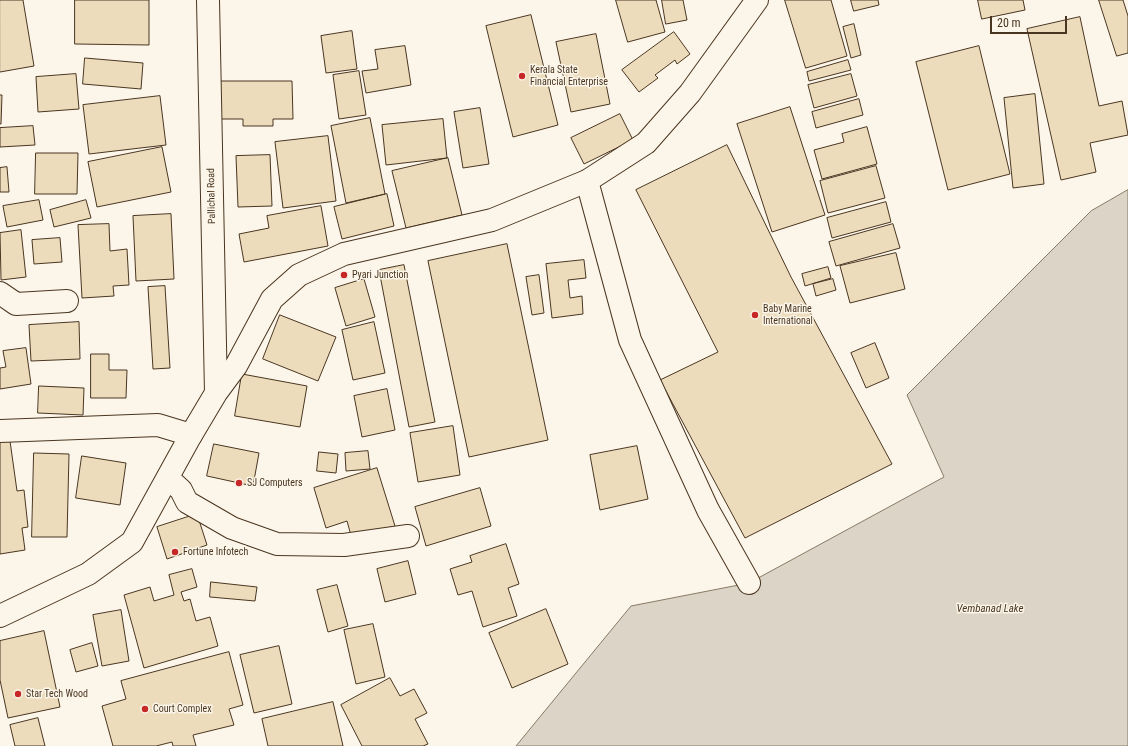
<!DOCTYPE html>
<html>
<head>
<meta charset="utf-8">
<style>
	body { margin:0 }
	#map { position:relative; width:1128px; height:746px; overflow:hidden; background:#fbf6e9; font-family:"Roboto Condensed",sans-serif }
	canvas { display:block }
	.scale { position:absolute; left:990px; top:16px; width:77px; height:18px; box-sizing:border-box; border:2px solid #4a3520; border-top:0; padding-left:5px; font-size:12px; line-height:14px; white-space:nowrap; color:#4a3520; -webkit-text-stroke:3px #fbf6e9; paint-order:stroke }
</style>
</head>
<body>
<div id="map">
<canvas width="1128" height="746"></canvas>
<div class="scale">20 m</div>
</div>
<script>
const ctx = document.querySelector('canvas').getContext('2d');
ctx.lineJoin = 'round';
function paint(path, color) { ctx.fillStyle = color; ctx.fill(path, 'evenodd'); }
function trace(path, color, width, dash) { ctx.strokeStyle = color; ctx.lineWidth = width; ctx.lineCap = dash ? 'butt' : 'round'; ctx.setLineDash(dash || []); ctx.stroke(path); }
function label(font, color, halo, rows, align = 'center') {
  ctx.font = font + ' "Roboto Condensed",sans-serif'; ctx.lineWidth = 3; ctx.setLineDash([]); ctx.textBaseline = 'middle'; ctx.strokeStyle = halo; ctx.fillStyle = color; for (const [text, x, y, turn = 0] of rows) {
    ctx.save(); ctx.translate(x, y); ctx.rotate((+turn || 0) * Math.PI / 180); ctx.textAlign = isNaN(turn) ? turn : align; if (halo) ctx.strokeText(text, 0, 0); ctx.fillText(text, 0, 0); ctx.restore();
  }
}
const water = new Path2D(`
	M 1128,190 L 1128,746 L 516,746 L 631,606 L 749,583 L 944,477 L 907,395 L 1091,211 Z`);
const building = new Path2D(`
	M 0,0 L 23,0 L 34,66 L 0,72 Z
	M 75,0 L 149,0 L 149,45 L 75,44 Z
	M 616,0 L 656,0 L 665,32 L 628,42 Z
	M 662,0 L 683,0 L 687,20 L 666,24 Z
	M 785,0 L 831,0 L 847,56 L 806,68 Z
	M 851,0 L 878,0 L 879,5 L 854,11 Z
	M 978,0 L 1023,0 L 1025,10 L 982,19 Z
	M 1099,0 L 1123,0 L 1128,16 L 1128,53 L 1117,56 Z
	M 531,15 L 558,125 L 513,137 L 486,26 Z
	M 1080,17 L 1099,106 L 1122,101 L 1128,135 L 1090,143 L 1096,172 L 1061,180 L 1027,29 Z
	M 854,24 L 861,55 L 851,58 L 843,27 Z
	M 352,31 L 357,69 L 326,73 L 321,36 Z
	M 674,32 L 690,54 L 677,64 L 675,60 L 655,75 L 658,78 L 639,92 L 622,70 Z
	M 596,34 L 610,104 L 571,112 L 556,42 Z
	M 405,46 L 411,85 L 366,93 L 362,71 L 378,69 L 375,50 Z
	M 979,46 L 1010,174 L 948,190 L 916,62 Z
	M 85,58 L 143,63 L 141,89 L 83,84 Z
	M 848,60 L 851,70 L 809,81 L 807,72 Z
	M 359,71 L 366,115 L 339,119 L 333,75 Z
	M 76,74 L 79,109 L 38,112 L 36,77 Z
	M 851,74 L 857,96 L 814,108 L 808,85 Z
	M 219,81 L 292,81 L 293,119 L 273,119 L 273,126 L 243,126 L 243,119 L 218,119 Z
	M 1035,94 L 1044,184 L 1013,188 L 1004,98 Z
	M 0,95 L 2,95 L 1,124 L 0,124 Z
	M 160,96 L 166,145 L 89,154 L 83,105 Z
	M 859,99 L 863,115 L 816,128 L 812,112 Z
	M 790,107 L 825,215 L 772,232 L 737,124 Z
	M 480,108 L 489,164 L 463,168 L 454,112 Z
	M 620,114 L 633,140 L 584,164 L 571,138 Z
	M 370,118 L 385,194 L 346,203 L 331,126 Z
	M 443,119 L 447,158 L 386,165 L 382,125 Z
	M 33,126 L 35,145 L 0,147 L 0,128 Z
	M 867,127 L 877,164 L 822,179 L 814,150 L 844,142 L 842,134 Z
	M 328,136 L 336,201 L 283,208 L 275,142 Z
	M 727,145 L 791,277 L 892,464 L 745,538 L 660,380 L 718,352 L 636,190 Z
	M 162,147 L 171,192 L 97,207 L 88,162 Z
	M 36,153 L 78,153 L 77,194 L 35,194 Z
	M 270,155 L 272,206 L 238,207 L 236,156 Z
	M 448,158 L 462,215 L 406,228 L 392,171 Z
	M 876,166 L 885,198 L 828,213 L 820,181 Z
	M 7,167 L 9,192 L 0,192 L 0,168 Z
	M 387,194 L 394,226 L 342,239 L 334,207 Z
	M 39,200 L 43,220 L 7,227 L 3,206 Z
	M 86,200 L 91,218 L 54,227 L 50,210 Z
	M 886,202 L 891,222 L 832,238 L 827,218 Z
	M 321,206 L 328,246 L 244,262 L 239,234 L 269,228 L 267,216 Z
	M 171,214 L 174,279 L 136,281 L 133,216 Z
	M 109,224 L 110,251 L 127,249 L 129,285 L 113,286 L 114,296 L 82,298 L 78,225 Z
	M 893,224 L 900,248 L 836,266 L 829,242 Z
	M 21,230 L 26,277 L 1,280 L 0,233 Z
	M 60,238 L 62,262 L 34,264 L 32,240 Z
	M 507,244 L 548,440 L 469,457 L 428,261 Z
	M 896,253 L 905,289 L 850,303 L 840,266 Z
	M 584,260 L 586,278 L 568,280 L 570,298 L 582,296 L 583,314 L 552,318 L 546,264 Z
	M 404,265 L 435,422 L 409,427 L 379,270 Z
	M 828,267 L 831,278 L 805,286 L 802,274 Z
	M 539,275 L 544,313 L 532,315 L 526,277 Z
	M 364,279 L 375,317 L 346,326 L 335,288 Z
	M 833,279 L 836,290 L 816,296 L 813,284 Z
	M 165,286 L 170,368 L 153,369 L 148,287 Z
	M 280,315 L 336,337 L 318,381 L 263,359 Z
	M 79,322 L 80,359 L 31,361 L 29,325 Z
	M 374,322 L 385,373 L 353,380 L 342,330 Z
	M 875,343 L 889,378 L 866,388 L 851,353 Z
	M 26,348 L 31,384 L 0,389 L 0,368 L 6,367 L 3,351 Z
	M 91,354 L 109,354 L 109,370 L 127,370 L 126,398 L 91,398 Z
	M 242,374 L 307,386 L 300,427 L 235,416 Z
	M 39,386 L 84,388 L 83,415 L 38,413 Z
	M 387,389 L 395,430 L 362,437 L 354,396 Z
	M 453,426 L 460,475 L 418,482 L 410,433 Z
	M 10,441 L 17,491 L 24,490 L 28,527 L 22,528 L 25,550 L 0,554 L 0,442 Z
	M 214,444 L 259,453 L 253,486 L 207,476 Z
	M 637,446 L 648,499 L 600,510 L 590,455 Z
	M 368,451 L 370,469 L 346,471 L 345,453 Z
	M 319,452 L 338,454 L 336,473 L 317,471 Z
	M 34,453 L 69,454 L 67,537 L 32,537 Z
	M 82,456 L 126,463 L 120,505 L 76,498 Z
	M 377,468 L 395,526 L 352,539 L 347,521 L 326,528 L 314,488 Z
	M 480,488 L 491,526 L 426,546 L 415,507 Z
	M 197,514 L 207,545 L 167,559 L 157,527 Z
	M 506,544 L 519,584 L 508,588 L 517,616 L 483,627 L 472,591 L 458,595 L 450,569 L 472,562 L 470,556 Z
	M 408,561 L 416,594 L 385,602 L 377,569 Z
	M 192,569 L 197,587 L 181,592 L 184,601 L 190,599 L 196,621 L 210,617 L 218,646 L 144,668 L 124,595 L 150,587 L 154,601 L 174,595 L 169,575 Z
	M 211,582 L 257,587 L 255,601 L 210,597 Z
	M 337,585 L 348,626 L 328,632 L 317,590 Z
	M 546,609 L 568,664 L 512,688 L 489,633 Z
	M 121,610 L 129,661 L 102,666 L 93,615 Z
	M 373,624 L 385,677 L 356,684 L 344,630 Z
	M 44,631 L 60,707 L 8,718 L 0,680 L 0,641 Z
	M 92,643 L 98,666 L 76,672 L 70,650 Z
	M 279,646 L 292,704 L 254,713 L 240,655 Z
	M 229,652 L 243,705 L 229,709 L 234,725 L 193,735 L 196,746 L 173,746 L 172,742 L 156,746 L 113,746 L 102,706 L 126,699 L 121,681 Z
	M 390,678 L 400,696 L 414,689 L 427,713 L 415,719 L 428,744 L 423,746 L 362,746 L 341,705 Z
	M 333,702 L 343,746 L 268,746 L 262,719 Z
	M 38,718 L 45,746 L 15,746 L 10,725 Z`);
const minor = new Path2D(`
	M 587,181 L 630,340 L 708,510 L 749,583
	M 0,293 L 16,304 L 67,301
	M 0,431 L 158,425 L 191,435
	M 168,478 L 181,490 L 187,502 L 232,528 L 277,544 L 344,545 L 408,536`);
const major = new Path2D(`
	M 208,0 L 216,393
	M 0,616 L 88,574 L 132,542 L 191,435 L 216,393 L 236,366 L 272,299 L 299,275 L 344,254 L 492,220 L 587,181 L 646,143 L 690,93 L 757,0`);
const markers = [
	[522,76,4,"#c62828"],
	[344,275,4,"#c62828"],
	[755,315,4,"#c62828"],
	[239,483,4,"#c62828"],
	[175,552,4,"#c62828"],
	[18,694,4,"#c62828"],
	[145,709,4,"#c62828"]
];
const poiNames = [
	["Kerala State",530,70],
	["Financial Enterprise",530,82],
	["Pyari Junction",352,275],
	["Baby Marine",763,309],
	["International",763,321],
	["SJ Computers",247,483],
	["Fortune Infotech",183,552],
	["Star Tech Wood",26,694],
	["Court Complex",153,709]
];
const streetNames = [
	["Pallichal Road",212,196,-91]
];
const waterNames = [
	["Vembanad Lake",990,609]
];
paint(water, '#dcd4c6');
trace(water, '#887966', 1);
paint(building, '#ecdcbc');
trace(building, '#4a3520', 1);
trace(minor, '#4a3520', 24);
trace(major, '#4a3520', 24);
trace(minor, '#fbf6e9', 22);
trace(major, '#fbf6e9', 22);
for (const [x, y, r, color] of markers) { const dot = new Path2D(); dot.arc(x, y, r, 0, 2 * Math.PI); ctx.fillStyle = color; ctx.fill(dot); trace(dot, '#fbf6e9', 1.5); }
label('10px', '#4a3520', '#fbf6e9', poiNames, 'left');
label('10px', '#4a3520', '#fbf6e9', streetNames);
label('italic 11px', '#4a3520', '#fbf6e9', waterNames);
</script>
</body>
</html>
